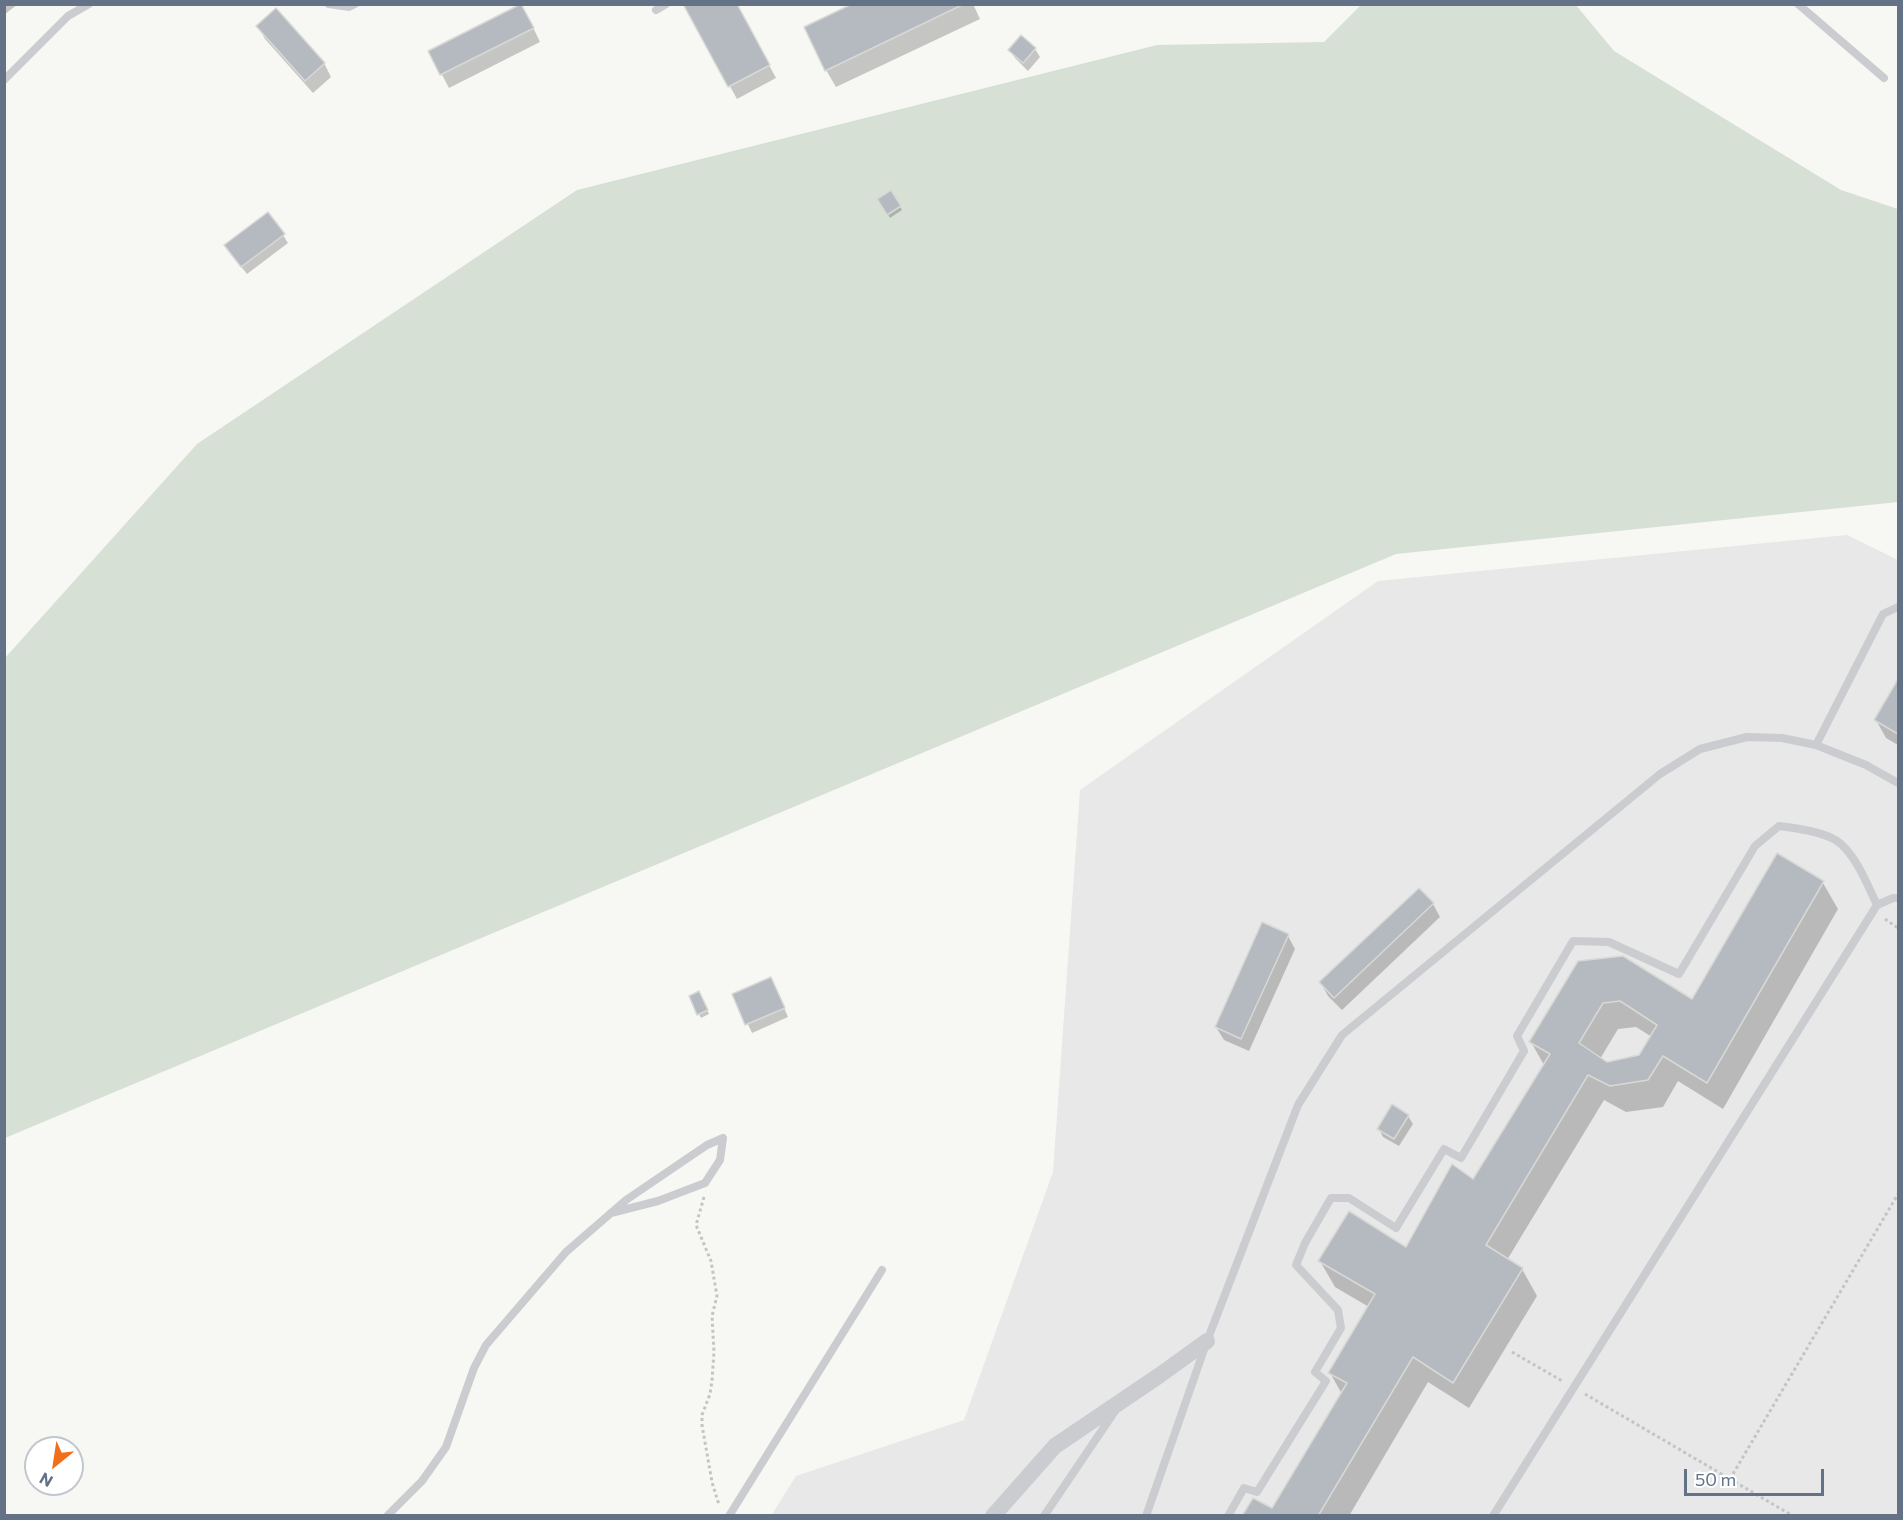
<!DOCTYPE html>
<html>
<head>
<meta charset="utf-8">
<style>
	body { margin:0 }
	#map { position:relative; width:1903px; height:1520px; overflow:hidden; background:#f7f7f4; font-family:Commissioner,sans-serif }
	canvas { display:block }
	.frame { position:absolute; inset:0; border:6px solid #647287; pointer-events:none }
	.north { position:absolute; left:24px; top:1436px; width:60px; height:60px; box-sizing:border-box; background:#fff; border:2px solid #c1c7cf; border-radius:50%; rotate:210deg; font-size:16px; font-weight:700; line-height:24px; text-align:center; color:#647287 }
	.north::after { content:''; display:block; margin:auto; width:21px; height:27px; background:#f16f1a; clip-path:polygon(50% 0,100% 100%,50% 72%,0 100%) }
	.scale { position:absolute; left:1684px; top:1469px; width:140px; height:27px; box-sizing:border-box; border:3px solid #647287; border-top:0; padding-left:8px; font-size:18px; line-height:21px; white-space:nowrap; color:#647287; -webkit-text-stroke:4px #fff; paint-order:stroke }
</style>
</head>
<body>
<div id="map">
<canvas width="1903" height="1520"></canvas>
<div class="frame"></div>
<div class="north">N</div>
<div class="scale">50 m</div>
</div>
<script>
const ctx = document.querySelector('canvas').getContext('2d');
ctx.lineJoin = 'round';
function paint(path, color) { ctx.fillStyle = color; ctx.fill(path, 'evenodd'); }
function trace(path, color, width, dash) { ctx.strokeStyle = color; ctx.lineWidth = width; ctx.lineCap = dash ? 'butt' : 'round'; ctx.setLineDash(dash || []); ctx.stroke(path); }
const built = new Path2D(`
	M 1847,535 L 1898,560 L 1898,1515 L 771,1516 L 796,1476 L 964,1420 L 1053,1172 L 1080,790 L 1378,581 Z`);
const green = new Path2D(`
	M 1575,4 L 1614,51 L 1841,190 L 1898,209 L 1898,502 L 1396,554 L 5,1138 L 5,658 L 197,444 L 577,190 L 1157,45 L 1324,42 L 1361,5 Z`);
const shadow = new Path2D(`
	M 4,4 L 18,4 L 4,15 Z
	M 685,4 L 736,4 L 776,78 L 737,99 Z
	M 856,4 L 973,4 L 980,19 L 836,87 L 826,70 Z
	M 529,19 L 540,42 L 449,88 L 430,52 Z
	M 258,26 L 324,63 L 331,77 L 313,93 L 265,39 Z
	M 1035,49 L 1040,57 L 1028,71 L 1015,58 L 1010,50 Z
	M 891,192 L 902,210 L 890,218 L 879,200 Z
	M 283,235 L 288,243 L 247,274 L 231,254 Z
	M 1898,682 L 1898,745 L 1886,738 L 1876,720 Z
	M 1823,883 L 1838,909 L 1723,1109 L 1678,1081 L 1663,1107 L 1626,1112 L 1604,1100 L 1507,1260 L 1522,1269 L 1537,1296 L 1469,1408 L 1428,1382 L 1349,1516 L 1243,1516 L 1273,1510 L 1342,1394 L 1330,1373 L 1369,1307 L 1335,1287 L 1320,1261 L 1407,1249 L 1473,1181 L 1544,1065 L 1531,1042 L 1579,963 L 1693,1001 ZM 1636,1027 L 1652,1037 L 1640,1056 L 1607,1063 L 1600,1059 L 1618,1029 Z
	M 1419,890 L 1433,904 L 1440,917 L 1342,1010 L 1328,996 L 1321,983 Z
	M 1288,936 L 1295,949 L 1249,1051 L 1224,1040 L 1216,1027 Z
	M 775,987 L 788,1017 L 752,1033 L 734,994 Z
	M 701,996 L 709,1014 L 701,1018 L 699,1014 Z
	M 1408,1116 L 1413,1124 L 1399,1146 L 1383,1137 L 1379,1129 Z`);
const building = new Path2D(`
	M 521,4 L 534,28 L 440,75 L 428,51 Z
	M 683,4 L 737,4 L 770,65 L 728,87 Z
	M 852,4 L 964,4 L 825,71 L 804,27 Z
	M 276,8 L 325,63 L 305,81 L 256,26 Z
	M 1021,35 L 1036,48 L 1023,63 L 1008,50 Z
	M 891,190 L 901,206 L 887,215 L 877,199 Z
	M 268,212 L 285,234 L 241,267 L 224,245 Z
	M 1898,679 L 1898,734 L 1874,720 Z
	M 1777,853 L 1824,881 L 1707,1083 L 1663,1056 L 1648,1080 L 1610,1086 L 1588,1075 L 1486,1245 L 1523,1268 L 1453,1383 L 1413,1357 L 1318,1516 L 1242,1516 L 1253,1498 L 1272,1508 L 1347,1383 L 1328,1373 L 1375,1294 L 1318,1261 L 1349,1211 L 1406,1247 L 1452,1164 L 1473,1179 L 1550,1054 L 1529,1042 L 1578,961 L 1623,956 L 1692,999 ZM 1620,1001 L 1657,1025 L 1639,1055 L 1607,1062 L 1579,1043 L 1603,1003 Z
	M 1419,888 L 1434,903 L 1334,998 L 1319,982 Z
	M 1262,922 L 1289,934 L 1241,1039 L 1215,1027 Z
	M 771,977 L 785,1008 L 745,1025 L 732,994 Z
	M 699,991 L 708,1010 L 697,1015 L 689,996 Z
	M 1392,1104 L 1409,1115 L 1394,1139 L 1377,1129 Z`);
const path = new Path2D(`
	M 1885,919 L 1898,928
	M 704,1197 L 696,1225 L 711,1261 L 717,1296 L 712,1316 L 714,1352 L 712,1381 L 710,1394 L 702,1415 L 702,1425 L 712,1482 L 719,1505
	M 1512,1352 L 1564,1382
	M 1585,1394 L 1793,1516
	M 1730,1479 L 1898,1194`);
const service = new Path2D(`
	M 329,4 L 349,7 L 355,4
	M 1798,4 L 1884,78
	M 656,10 L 666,4
	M 4,80 L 68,16 L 89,4
	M 1816,745 L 1866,765 L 1898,783
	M 387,1516 L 422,1481 L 446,1447 L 474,1368 L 486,1345 L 566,1252 L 626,1200 L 707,1145 L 723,1138 L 720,1160 L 705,1183 L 658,1201 L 611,1213
	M 729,1516 L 882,1270
	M 1044,1516 L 1115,1411
	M 1146,1516 L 1207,1341 L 1298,1105 L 1342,1035 L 1660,774 L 1700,749 L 1747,737 L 1782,738 L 1816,745 L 1883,614 L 1898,607
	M 1228,1516 L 1244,1488 L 1257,1492 L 1326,1381 L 1315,1372 L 1341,1328 L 1338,1310 L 1296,1265 L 1305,1243 L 1331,1198 L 1349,1198 L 1396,1228 L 1444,1149 L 1461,1158 L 1524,1051 L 1517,1036 L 1573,941 L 1609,942 L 1679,974 L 1755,846 L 1779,826 C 1796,828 1828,832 1841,844 C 1858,860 1867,884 1877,905
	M 1493,1516 L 1877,905 L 1893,898 L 1898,898`);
const minor = new Path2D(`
	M 993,1516 L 1055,1446 L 1160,1375 L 1207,1341`);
paint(built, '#e7e8e7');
paint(green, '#d7e0d4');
paint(shadow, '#0003');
paint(building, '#b4bac0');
trace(building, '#d8d9d6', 1.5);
trace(path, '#c2c4c6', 3, [3, 3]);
trace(service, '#caccd0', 8);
trace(minor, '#caccd0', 16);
</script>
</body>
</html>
